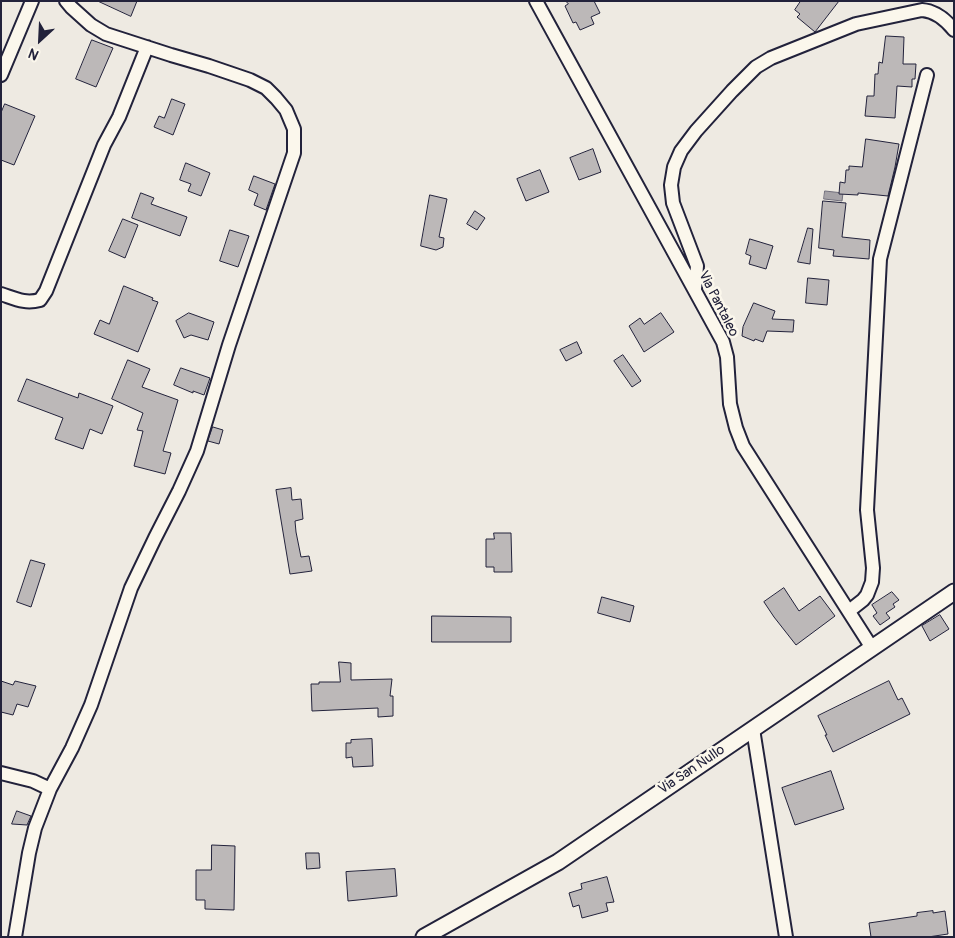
<!DOCTYPE html>
<html>
<head>
<meta charset="utf-8">
<style>
	body { margin:0 }
	#map { position:relative; width:955px; height:938px; overflow:hidden; background:#eeeae2; font-family:Pangolin,sans-serif }
	canvas { display:block }
	.frame { position:absolute; inset:0; border:2px solid #22223b; pointer-events:none }
	.north { position:absolute; left:15px; top:15px; width:50px; height:50px; -webkit-text-stroke:4px #fbf7ec; paint-order:stroke; rotate:205deg; font-size:14px; font-weight:700; line-height:20px; text-align:center; color:#22223b }
	.north::after { content:''; display:block; margin:auto; width:18px; height:22px; background:#22223b; clip-path:polygon(50% 0,100% 100%,50% 72%,0 100%) }
</style>
</head>
<body>
<div id="map">
<canvas width="955" height="938"></canvas>
<div class="frame"></div>
<div class="north">N</div>
</div>
<script>
const ctx = document.querySelector('canvas').getContext('2d');
ctx.lineJoin = 'round';
function paint(path, color) { ctx.fillStyle = color; ctx.fill(path, 'evenodd'); }
function trace(path, color, width, dash) { ctx.strokeStyle = color; ctx.lineWidth = width; ctx.lineCap = dash ? 'butt' : 'round'; ctx.setLineDash(dash || []); ctx.stroke(path); }
function label(font, color, halo, rows, align = 'center') {
  ctx.font = font + ' Pangolin,sans-serif'; ctx.lineWidth = 5; ctx.setLineDash([]); ctx.textBaseline = 'middle'; ctx.strokeStyle = halo; ctx.fillStyle = color; for (const [text, x, y, turn = 0] of rows) {
    ctx.save(); ctx.translate(x, y); ctx.rotate((+turn || 0) * Math.PI / 180); ctx.textAlign = isNaN(turn) ? turn : align; if (halo) ctx.strokeText(text, 0, 0); ctx.fillText(text, 0, 0); ctx.restore();
  }
}
const water = new Path2D(`
	M 825,191 L 843,193 L 842,201 L 824,199 Z`);
const building = new Path2D(`
	M 98,1 L 137,1 L 131,16 Z
	M 566,1 L 594,1 L 600,13 L 591,17 L 594,24 L 580,30 L 576,22 L 573,23 L 565,6 L 568,4 Z
	M 801,1 L 839,1 L 815,32 L 797,17 L 800,14 L 795,10 Z
	M 886,36 L 904,37 L 903,64 L 916,64 L 915,79 L 912,79 L 912,87 L 897,86 L 895,118 L 865,116 L 867,96 L 874,96 L 875,74 L 878,74 L 879,62 L 882,63 Z
	M 92,40 L 113,48 L 96,87 L 76,79 Z
	M 172,99 L 185,104 L 173,135 L 154,127 L 159,116 L 164,118 Z
	M 5,104 L 35,116 L 14,165 L 1,160 L 1,113 Z
	M 866,139 L 899,144 L 895,167 L 888,196 L 858,193 L 858,195 L 839,194 L 840,182 L 845,183 L 846,170 L 849,170 L 849,166 L 862,167 Z
	M 593,149 L 601,172 L 579,180 L 570,158 Z
	M 186,163 L 210,173 L 201,196 L 188,191 L 191,184 L 180,180 Z
	M 540,170 L 549,192 L 526,201 L 517,179 Z
	M 254,176 L 275,184 L 266,210 L 254,205 L 258,194 L 249,190 Z
	M 141,193 L 154,198 L 151,204 L 187,217 L 180,236 L 132,218 Z
	M 430,195 L 447,199 L 439,237 L 444,238 L 443,247 L 436,250 L 421,246 Z
	M 823,201 L 846,203 L 842,237 L 870,240 L 869,259 L 833,256 L 834,250 L 819,248 Z
	M 475,211 L 485,218 L 477,230 L 467,224 Z
	M 123,219 L 138,225 L 125,258 L 109,251 Z
	M 808,228 L 813,229 L 810,264 L 798,262 Z
	M 230,230 L 249,236 L 238,267 L 220,261 Z
	M 750,239 L 773,246 L 766,269 L 749,264 L 751,256 L 746,254 Z
	M 808,278 L 829,280 L 827,305 L 806,303 Z
	M 124,286 L 153,298 L 152,300 L 158,302 L 138,352 L 94,334 L 100,320 L 109,324 Z
	M 754,303 L 775,311 L 772,319 L 794,320 L 793,332 L 767,331 L 763,342 L 755,339 L 754,341 L 742,336 L 743,327 Z
	M 189,313 L 214,322 L 208,340 L 191,335 L 184,338 L 176,321 Z
	M 661,313 L 674,332 L 644,352 L 629,326 L 640,318 L 644,324 Z
	M 577,342 L 582,353 L 566,361 L 560,350 Z
	M 623,355 L 641,381 L 632,387 L 614,361 Z
	M 128,360 L 150,369 L 142,387 L 178,400 L 163,451 L 171,453 L 165,474 L 134,466 L 143,431 L 137,430 L 143,413 L 112,399 Z
	M 181,368 L 210,378 L 204,395 L 193,391 L 193,393 L 174,385 Z
	M 27,379 L 78,398 L 79,393 L 113,406 L 102,434 L 90,429 L 83,449 L 55,439 L 63,418 L 18,401 Z
	M 213,427 L 223,430 L 219,444 L 208,441 Z
	M 291,488 L 292,500 L 301,499 L 303,519 L 295,521 L 296,532 L 301,557 L 309,556 L 312,571 L 290,574 L 276,490 Z
	M 494,533 L 511,533 L 512,572 L 494,572 L 494,567 L 486,567 L 486,539 L 494,539 Z
	M 31,560 L 45,564 L 31,607 L 17,602 Z
	M 784,588 L 799,611 L 820,596 L 835,616 L 796,645 L 774,617 L 764,602 Z
	M 892,592 L 899,600 L 893,604 L 895,607 L 886,613 L 890,618 L 880,625 L 873,616 L 877,613 L 872,605 Z
	M 602,597 L 634,606 L 630,622 L 598,613 Z
	M 940,615 L 949,629 L 930,641 L 922,626 Z
	M 432,616 L 511,617 L 511,642 L 432,642 Z
	M 339,662 L 351,663 L 351,680 L 392,679 L 390,696 L 393,696 L 393,716 L 378,717 L 378,708 L 312,711 L 311,684 L 319,684 L 319,682 L 340,682 Z
	M 1,681 L 13,685 L 15,681 L 36,686 L 28,707 L 17,704 L 13,715 L 1,712 Z
	M 889,681 L 898,700 L 902,698 L 910,714 L 833,752 L 825,735 L 827,735 L 818,716 Z
	M 372,739 L 373,766 L 353,767 L 352,757 L 346,758 L 346,743 L 351,743 L 351,740 Z
	M 831,771 L 844,809 L 795,825 L 782,788 Z
	M 17,811 L 31,816 L 27,825 L 12,824 Z
	M 212,845 L 235,846 L 234,910 L 205,909 L 205,900 L 196,900 L 196,870 L 211,870 Z
	M 306,853 L 319,853 L 320,868 L 307,869 Z
	M 395,869 L 397,896 L 348,901 L 346,872 Z
	M 607,877 L 614,902 L 606,903 L 608,911 L 582,918 L 579,905 L 573,907 L 569,893 L 582,889 L 581,884 Z
	M 933,911 L 933,913 L 945,911 L 948,934 L 928,937 L 871,937 L 869,923 L 917,916 L 917,913 Z`);
const minor = new Path2D(`
	M 536,1 L 723,342 L 727,357 L 730,404 L 736,428 L 743,446 L 872,648
	M 1,75 L 32,1
	M 695,289 L 697,266 L 673,203 L 671,185 L 674,167 L 681,151 L 696,131 L 732,91 L 756,67 L 771,58 L 856,24 L 922,10 C 935,11 946,20 954,30
	M 1,294 C 16,299 25,304 40,300 L 46,291 L 104,145 L 119,117 L 147,47
	M 849,611 L 863,600 L 867,595 L 872,582 L 873,568 L 867,510 L 880,259 L 927,75
	M 753,729 L 786,937
	M 1,773 L 33,781 L 50,789
	M 15,937 L 29,853 L 35,828 L 50,789 L 72,748 L 91,705 L 131,588 L 155,538 L 179,491 L 197,451 L 229,345 L 294,153 L 294,129 L 286,110 L 276,98 L 266,88 L 250,80 L 209,66 L 171,55 L 106,34 L 91,25 L 71,7 L 66,1`);
const tertiary = new Path2D(`
	M 424,937 L 558,862 L 954,592`);
const streetNames = [
	["Via Pantaleo",718,304,63],
	["Via San Nullo",692,770,-34]
];
paint(water, '#a6a3a7');
trace(water, '#716f7c', 1);
paint(building, '#bcb8b8');
trace(building, '#22223b', 1);
trace(minor, '#22223b', 16);
trace(tertiary, '#22223b', 19);
trace(minor, '#fbf7ec', 12);
trace(tertiary, '#fbf7ec', 15);
label('14px', '#22223b', '#fbf7ec', streetNames);
</script>
</body>
</html>
